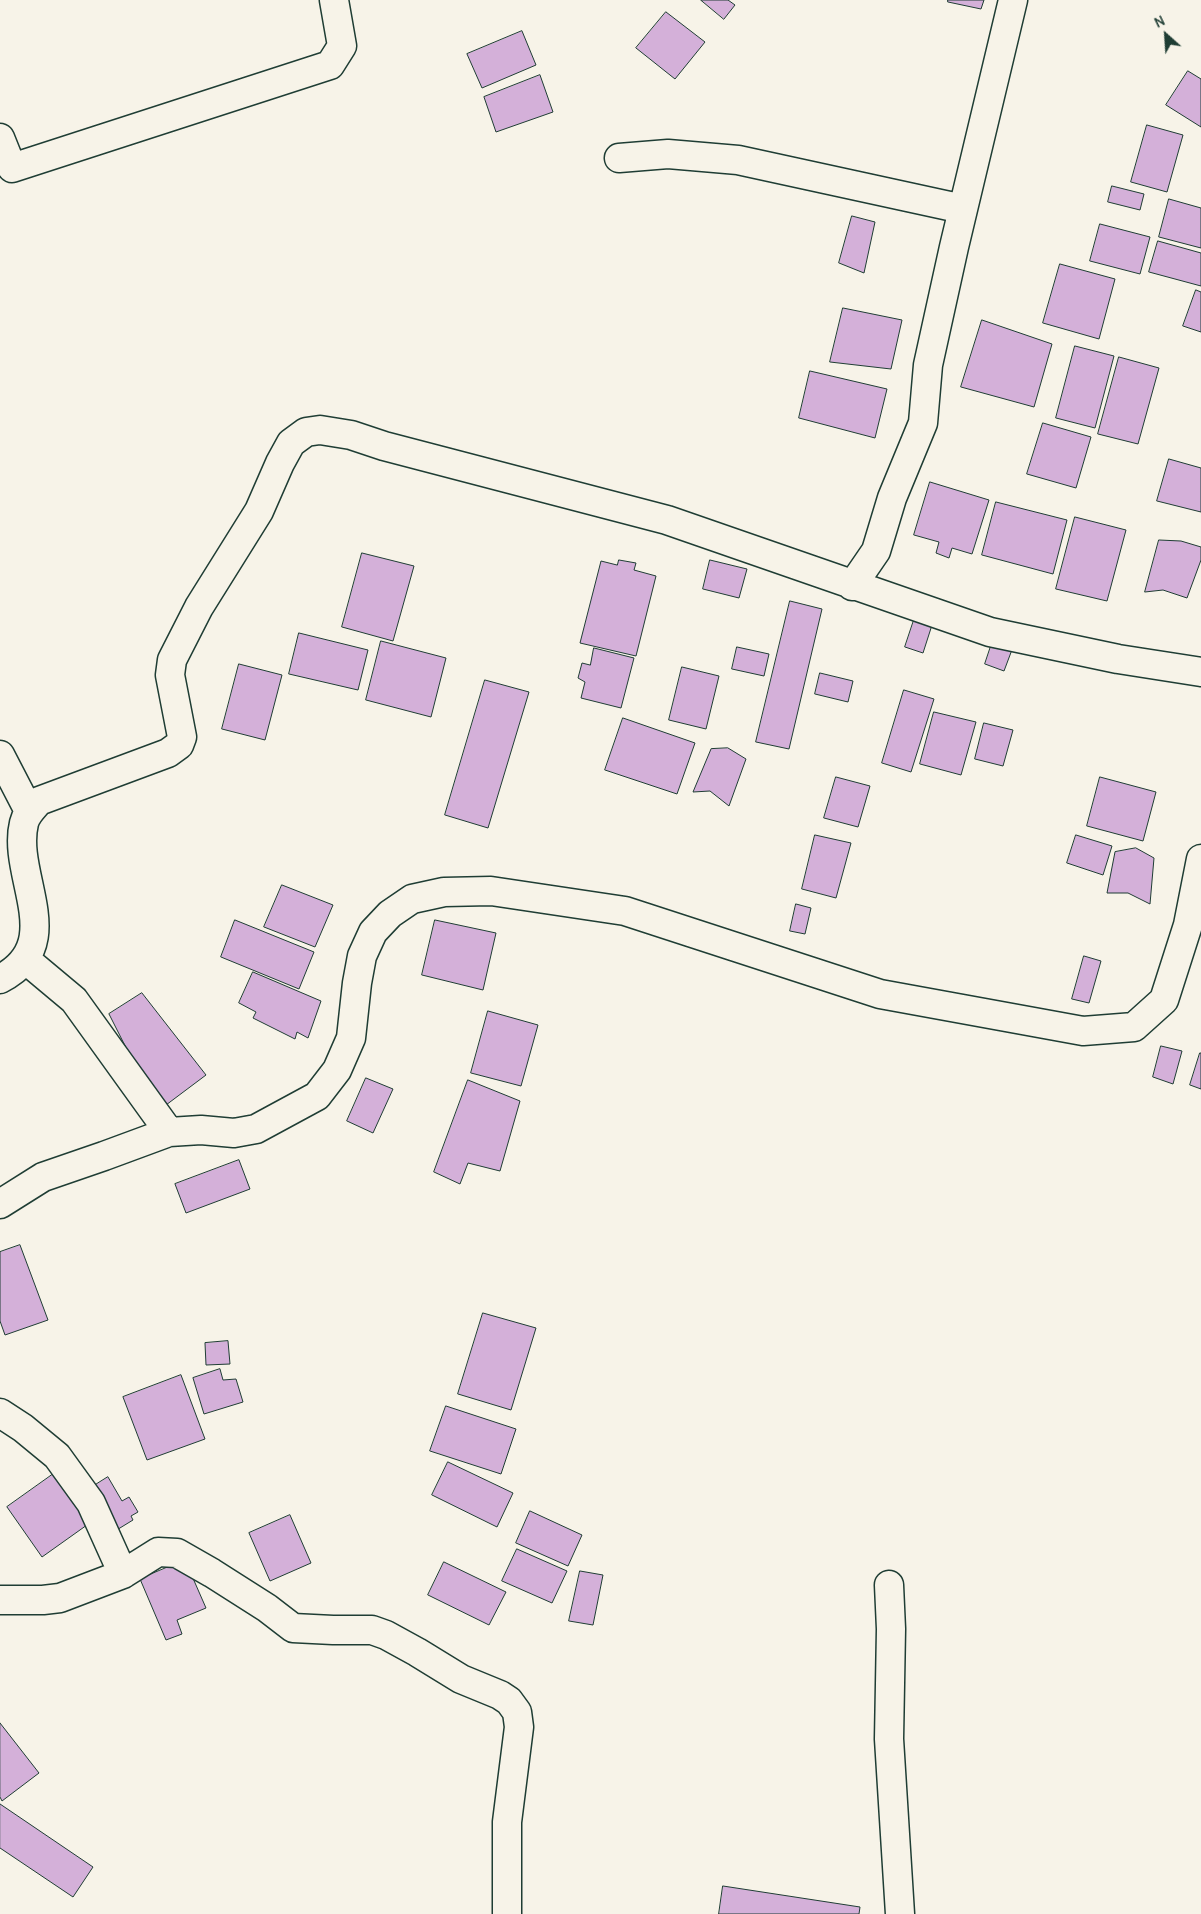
<!DOCTYPE html>
<html>
<head>
<meta charset="utf-8">
<style>
	body { margin:0 }
	#map { position:relative; width:1201px; height:1914px; overflow:hidden; background:#f7f3e8; font-family:Delius,sans-serif }
	canvas { display:block }
	.north { position:absolute; left:1141px; top:10px; width:50px; height:50px; -webkit-text-stroke:4px #f7f3e8; paint-order:stroke; rotate:334deg; font-size:14px; font-weight:700; line-height:20px; text-align:center; color:#1f3d34 }
	.north::after { content:''; display:block; margin:auto; width:18px; height:22px; background:#1f3d34; clip-path:polygon(50% 0,100% 100%,50% 72%,0 100%) }
</style>
</head>
<body>
<div id="map">
<canvas width="1201" height="1914"></canvas>
<div class="north">N</div>
</div>
<script>
const ctx = document.querySelector('canvas').getContext('2d');
ctx.lineJoin = 'round';
function paint(path, color) { ctx.fillStyle = color; ctx.fill(path, 'evenodd'); }
function trace(path, color, width, dash) { ctx.strokeStyle = color; ctx.lineWidth = width; ctx.lineCap = dash ? 'butt' : 'round'; ctx.setLineDash(dash || []); ctx.stroke(path); }
const building = new Path2D(`
	M 701,0 L 728,0 L 735,5 L 724,19 Z
	M 948,0 L 984,0 L 981,9 L 948,2 Z
	M 666,12 L 705,42 L 675,79 L 636,48 Z
	M 522,31 L 536,65 L 482,88 L 467,54 Z
	M 1188,71 L 1201,79 L 1201,127 L 1166,105 Z
	M 540,75 L 553,112 L 496,132 L 484,97 Z
	M 1147,125 L 1183,135 L 1167,192 L 1131,182 Z
	M 1112,186 L 1144,194 L 1140,210 L 1108,202 Z
	M 1169,199 L 1201,208 L 1201,248 L 1159,237 Z
	M 852,216 L 875,222 L 864,273 L 839,263 Z
	M 1100,224 L 1150,237 L 1140,274 L 1090,261 Z
	M 1158,241 L 1201,253 L 1201,286 L 1149,272 Z
	M 1060,264 L 1115,279 L 1099,339 L 1043,323 Z
	M 1196,290 L 1201,292 L 1201,332 L 1183,326 Z
	M 843,308 L 902,320 L 891,369 L 830,362 Z
	M 982,320 L 1052,344 L 1034,407 L 961,387 Z
	M 1075,346 L 1114,356 L 1095,428 L 1056,418 Z
	M 1119,357 L 1159,368 L 1138,444 L 1098,434 Z
	M 810,371 L 887,389 L 875,438 L 799,418 Z
	M 1043,423 L 1091,437 L 1076,488 L 1027,474 Z
	M 1169,459 L 1201,468 L 1201,512 L 1157,501 Z
	M 930,482 L 989,500 L 972,554 L 952,548 L 949,558 L 936,553 L 939,542 L 914,535 Z
	M 996,502 L 1067,520 L 1053,574 L 982,555 Z
	M 1075,517 L 1126,530 L 1107,601 L 1056,589 Z
	M 1159,540 L 1181,541 L 1201,547 L 1201,560 L 1187,598 L 1163,590 L 1145,592 Z
	M 362,553 L 414,566 L 393,641 L 342,627 Z
	M 619,560 L 636,563 L 634,570 L 656,576 L 636,656 L 580,643 L 601,561 L 617,565 Z
	M 710,560 L 747,569 L 739,598 L 703,589 Z
	M 790,601 L 822,609 L 789,749 L 756,742 Z
	M 914,620 L 932,625 L 923,653 L 905,647 Z
	M 299,633 L 368,650 L 358,690 L 289,674 Z
	M 993,640 L 1013,647 L 1004,671 L 985,664 Z
	M 381,641 L 446,658 L 431,717 L 366,700 Z
	M 737,647 L 769,654 L 764,676 L 732,669 Z
	M 594,648 L 634,658 L 621,708 L 581,698 L 585,682 L 578,678 L 582,663 L 590,665 Z
	M 239,664 L 282,675 L 265,740 L 222,729 Z
	M 682,667 L 719,676 L 706,729 L 669,720 Z
	M 820,673 L 853,681 L 848,702 L 815,694 Z
	M 485,680 L 529,692 L 488,828 L 445,815 Z
	M 904,690 L 934,699 L 911,772 L 882,763 Z
	M 934,712 L 976,722 L 961,775 L 920,764 Z
	M 623,718 L 695,743 L 677,794 L 605,770 Z
	M 984,723 L 1013,730 L 1003,766 L 975,759 Z
	M 728,748 L 746,759 L 729,806 L 710,791 L 693,792 L 711,749 Z
	M 836,777 L 870,786 L 858,827 L 824,818 Z
	M 1100,777 L 1156,792 L 1143,841 L 1087,826 Z
	M 815,835 L 851,843 L 836,898 L 802,889 Z
	M 1076,835 L 1112,846 L 1103,875 L 1067,863 Z
	M 1136,848 L 1154,858 L 1150,904 L 1128,893 L 1107,893 L 1115,852 Z
	M 282,885 L 333,905 L 315,947 L 264,927 Z
	M 796,904 L 811,908 L 805,934 L 790,931 Z
	M 235,920 L 314,952 L 299,989 L 221,957 Z
	M 435,920 L 496,933 L 483,990 L 422,975 Z
	M 1084,956 L 1101,961 L 1089,1003 L 1072,999 Z
	M 253,972 L 321,1001 L 308,1038 L 297,1032 L 295,1039 L 253,1018 L 256,1012 L 239,1003 Z
	M 142,993 L 206,1075 L 158,1111 L 109,1014 Z
	M 488,1011 L 538,1025 L 521,1086 L 471,1073 Z
	M 1161,1046 L 1182,1051 L 1173,1084 L 1153,1077 Z
	M 1200,1053 L 1201,1053 L 1201,1089 L 1190,1085 Z
	M 366,1078 L 393,1089 L 373,1133 L 347,1121 Z
	M 468,1080 L 520,1101 L 500,1171 L 468,1163 L 460,1184 L 434,1172 Z
	M 239,1160 L 250,1189 L 186,1213 L 175,1184 Z
	M 20,1245 L 48,1320 L 5,1335 L 0,1321 L 0,1252 Z
	M 483,1313 L 536,1328 L 511,1410 L 458,1394 Z
	M 228,1341 L 230,1364 L 206,1365 L 205,1343 Z
	M 220,1369 L 223,1380 L 236,1379 L 243,1402 L 204,1414 L 193,1378 Z
	M 181,1375 L 205,1439 L 147,1460 L 123,1397 Z
	M 446,1406 L 516,1429 L 501,1474 L 430,1451 Z
	M 448,1462 L 513,1493 L 497,1527 L 432,1495 Z
	M 59,1470 L 94,1520 L 42,1557 L 7,1507 Z
	M 108,1477 L 122,1501 L 129,1497 L 138,1512 L 131,1516 L 133,1520 L 115,1531 L 89,1489 Z
	M 530,1511 L 582,1535 L 568,1566 L 516,1543 Z
	M 290,1515 L 311,1563 L 270,1581 L 249,1533 Z
	M 517,1549 L 567,1571 L 552,1603 L 502,1581 Z
	M 185,1560 L 206,1608 L 177,1620 L 182,1634 L 166,1640 L 140,1579 Z
	M 444,1562 L 506,1592 L 489,1625 L 428,1595 Z
	M 580,1571 L 603,1575 L 593,1625 L 569,1621 Z
	M 0,1723 L 39,1773 L 2,1801 L 0,1797 Z
	M 0,1804 L 93,1867 L 73,1897 L 0,1848 Z
	M 723,1886 L 860,1907 L 859,1914 L 719,1914 Z`);
const minor = new Path2D(`
	M 0,138 L 12,168 L 330,65 L 342,46 L 334,0
	M 619,158 L 668,154 L 738,160 L 963,209
	M 852,586 L 876,551 L 892,498 L 923,423 L 928,365 L 954,247 L 1013,0
	M 0,755 L 29,811
	M 25,959 L 74,1000 L 169,1132
	M 0,979 C 69,944 11,876 24,823 C 26,814 33,808 39,801 L 168,753 L 179,745 L 182,737 L 170,675 L 172,660 L 199,607 L 259,511 L 280,463 L 291,443 L 306,432 L 320,430 L 351,435 L 384,446 L 667,520 L 990,632 L 1118,659 L 1201,672
	M 0,1204 L 43,1177 L 104,1156 L 169,1132 L 201,1130 L 234,1133 L 256,1129 L 317,1096 L 337,1070 L 351,1038 L 357,983 L 362,956 L 373,932 L 390,914 L 412,899 L 444,892 L 491,891 L 625,911 L 880,994 L 1083,1031 L 1134,1027 L 1164,1000 L 1188,925 L 1201,859
	M 0,1413 L 23,1428 L 57,1456 L 91,1503 L 123,1574
	M 889,1585 L 891,1629 L 889,1739 L 900,1914
	M 0,1600 L 43,1600 L 60,1598 L 123,1574 L 158,1552 L 177,1553 L 212,1573 L 267,1608 L 293,1628 L 333,1630 L 372,1630 L 386,1635 L 417,1652 L 461,1679 L 500,1695 L 509,1701 L 517,1712 L 519,1727 L 507,1822 L 507,1914`);
paint(building, '#d4b0d9');
trace(building, '#1f3d34', 1);
trace(minor, '#1f3d34', 31);
trace(minor, '#f7f3e8', 28);
</script>
</body>
</html>
